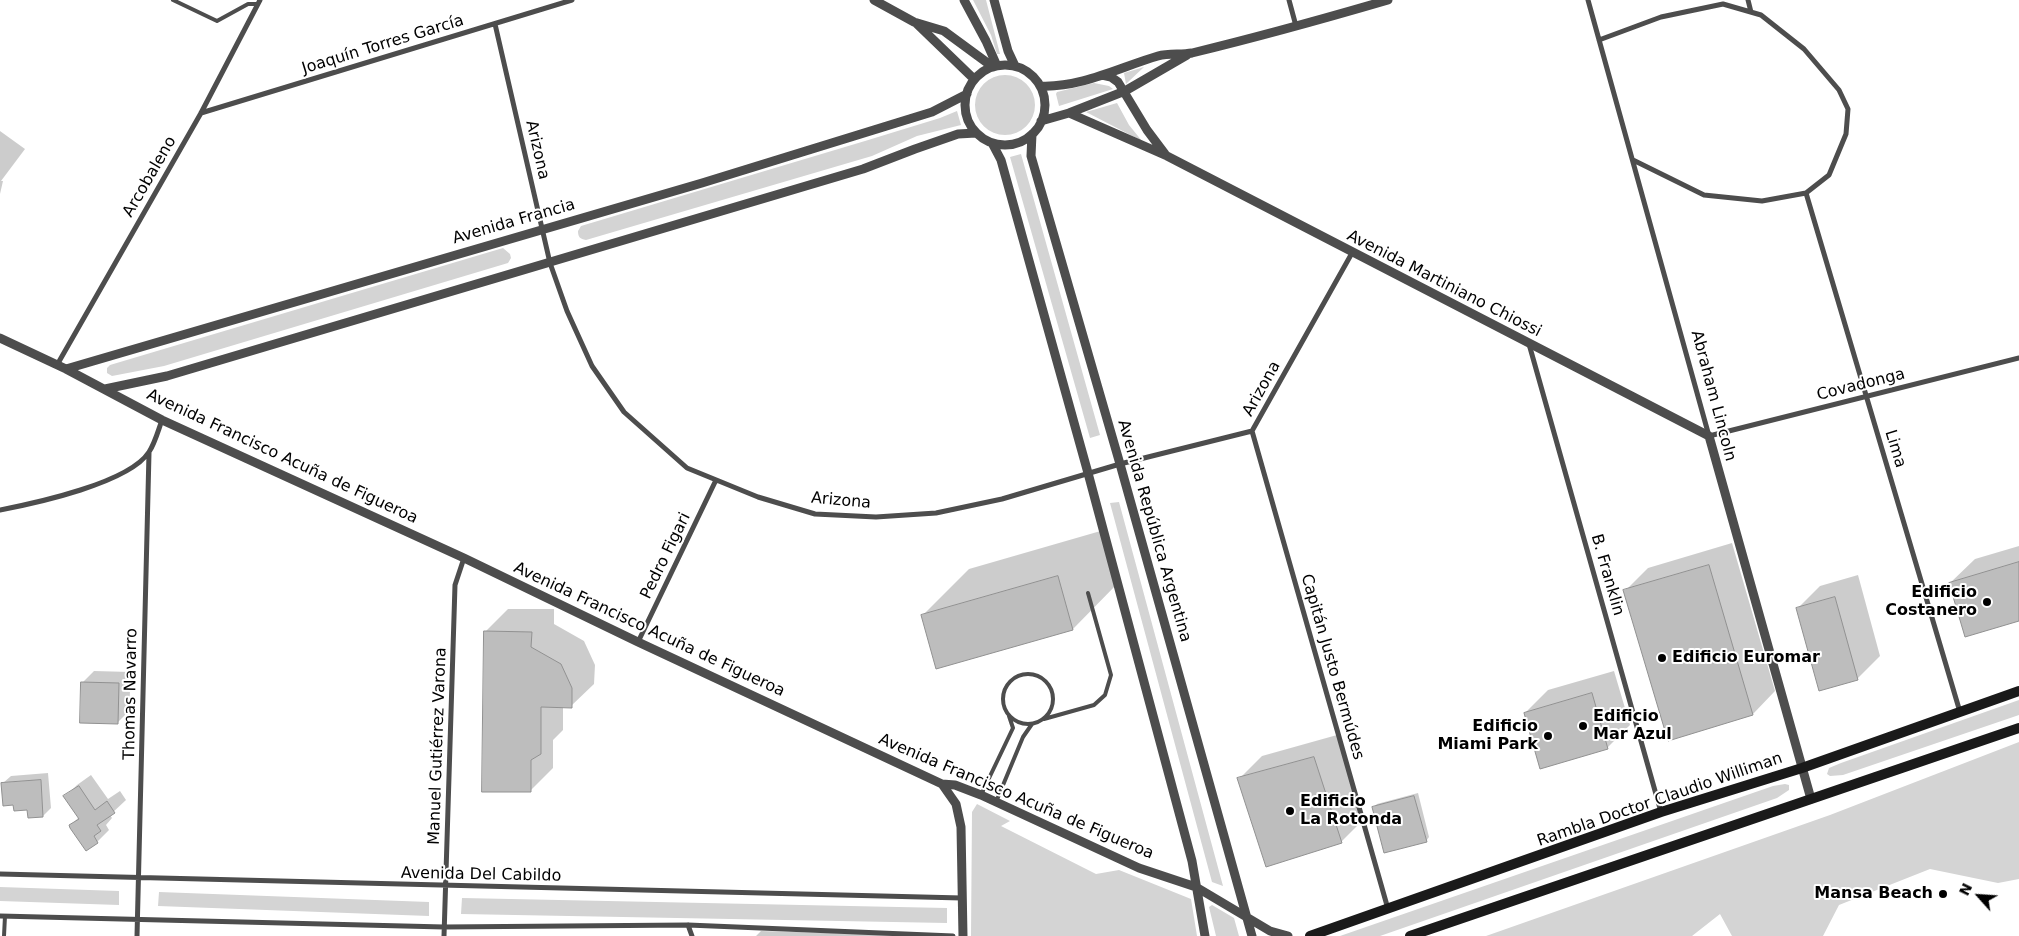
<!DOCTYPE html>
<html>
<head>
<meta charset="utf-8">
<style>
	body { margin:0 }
	#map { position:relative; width:2019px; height:936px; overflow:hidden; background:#fff; font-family:"DejaVu Sans",sans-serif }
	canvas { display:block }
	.north { position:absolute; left:1954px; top:871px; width:50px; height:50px; -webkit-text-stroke:4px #fff; paint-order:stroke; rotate:296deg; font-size:14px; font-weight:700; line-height:20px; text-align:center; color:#000 }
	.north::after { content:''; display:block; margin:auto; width:18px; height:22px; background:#000; clip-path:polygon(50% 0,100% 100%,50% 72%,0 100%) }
</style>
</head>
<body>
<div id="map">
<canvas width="2019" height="936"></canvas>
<div class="north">N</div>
</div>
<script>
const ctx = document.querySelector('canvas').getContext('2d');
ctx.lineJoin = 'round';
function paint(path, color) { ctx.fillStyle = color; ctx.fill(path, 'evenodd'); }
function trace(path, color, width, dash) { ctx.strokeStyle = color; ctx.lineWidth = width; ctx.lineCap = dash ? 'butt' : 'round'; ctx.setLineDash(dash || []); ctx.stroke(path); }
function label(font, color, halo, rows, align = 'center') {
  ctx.font = font + ' "DejaVu Sans",sans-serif'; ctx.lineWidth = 4; ctx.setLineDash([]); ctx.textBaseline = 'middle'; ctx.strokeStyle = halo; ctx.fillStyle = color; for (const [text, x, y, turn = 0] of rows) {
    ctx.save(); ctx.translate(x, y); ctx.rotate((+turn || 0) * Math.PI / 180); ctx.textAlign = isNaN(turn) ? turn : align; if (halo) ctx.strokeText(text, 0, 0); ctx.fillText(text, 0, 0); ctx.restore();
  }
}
const green = new Path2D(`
	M 973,0 L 986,0 L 1000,54 L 997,54 L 991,35 Z
	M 1144,67 L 1126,84 L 1124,73 Z
	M975 105a30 30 0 1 1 60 0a30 30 0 1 1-60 0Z
	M 1094,83 L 1109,86 L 1113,89 L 1059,106 L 1056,94 L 1057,92 Z
	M 1117,103 L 1129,125 L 1142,141 L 1086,112 Z
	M 957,111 L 961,125 L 917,136 L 872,156 L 586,240 C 580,239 578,237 578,231 L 581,226 L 865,141 L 940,118 Z
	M 1021,154 L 1100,435 L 1090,438 L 1010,157 Z
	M 503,248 L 510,254 L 511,258 L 508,263 L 164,366 L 112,376 L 107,373 L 107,368 L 110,365 Z
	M 1119,502 L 1223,886 L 1212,882 L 1110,503 Z
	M 2019,700 L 2019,715 L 1843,775 L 1830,776 L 1827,774 L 1829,768 L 1841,763 Z
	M 2019,742 L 2019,879 L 1998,883 L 1930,869 L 1839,905 L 1823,936 L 1732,936 L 1720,914 L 1692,936 L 1486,936 L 1830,815 Z
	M 1785,784 L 1789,785 L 1789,790 L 1777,798 L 1380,936 L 1340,936 L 1773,786 Z
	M 977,804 L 1010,821 L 1001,826 L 1096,874 L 1119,870 L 1191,899 L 1197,936 L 971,936 L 972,812 Z
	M 0,887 L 119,891 L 119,905 L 0,901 Z
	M 159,892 L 429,902 L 429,916 L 158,906 Z
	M 462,898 L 947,908 L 947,923 L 461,914 Z
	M 1212,905 L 1234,918 L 1239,936 L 1216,936 L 1209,907 Z`);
const shadow = new Path2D(`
	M 0,131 L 25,149 L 1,181 L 3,181 L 0,194 Z
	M 1104,530 L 1119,582 L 1073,629 L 937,667 L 922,616 L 969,569 Z
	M 1732,543 L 1775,691 L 1753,714 L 1625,591 L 1648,568 Z
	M 2019,546 L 2019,620 L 1950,583 L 1975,559 Z
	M 1858,575 L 1880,656 L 1857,679 L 1797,609 L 1820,586 Z
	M 508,609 L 554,609 L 554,624 L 584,641 L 595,665 L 594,684 L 571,706 L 563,706 L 563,730 L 553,740 L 553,768 L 530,791 L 485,632 Z
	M 94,671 L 131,672 L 129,711 L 117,723 L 83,682 Z
	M 1614,671 L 1630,725 L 1607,748 L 1525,713 L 1548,690 Z
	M 1337,735 L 1364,819 L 1341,842 L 1239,779 L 1262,756 Z
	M 48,773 L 51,808 L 43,816 L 28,809 L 3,783 L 11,776 Z
	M 91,775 L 108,799 L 120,791 L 126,800 L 110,815 L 112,818 L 106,825 L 109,830 L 97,842 L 71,825 L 79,817 L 65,797 L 77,785 Z
	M 1418,793 L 1429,837 L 1426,841 L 1373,808 L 1377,804 Z
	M 761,931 L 939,936 L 756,936 Z`);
const building = new Path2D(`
	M 2019,562 L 2019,621 L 1965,637 L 1949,583 Z
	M 1709,565 L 1753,715 L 1668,741 L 1623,590 Z
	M 1058,576 L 1073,630 L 936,669 L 921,615 Z
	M 1835,597 L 1858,680 L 1819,691 L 1796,608 Z
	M 484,631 L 532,632 L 531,647 L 561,664 L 572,688 L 572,708 L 541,707 L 541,754 L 531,760 L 531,792 L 482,792 Z
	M 81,682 L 119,683 L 118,724 L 80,723 Z
	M 1592,693 L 1608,749 L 1540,769 L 1524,713 Z
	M 1314,757 L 1342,843 L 1266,867 L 1237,778 Z
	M 41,780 L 43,817 L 28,818 L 27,810 L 14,811 L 13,805 L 3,806 L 1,783 Z
	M 79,786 L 95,810 L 107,801 L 115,813 L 97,825 L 101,831 L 94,836 L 98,843 L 86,851 L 70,828 L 69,825 L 79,819 L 63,796 Z
	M 1414,796 L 1427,842 L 1384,853 L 1372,807 Z`);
const service = new Path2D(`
	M 173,0 L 217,21 L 248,4 L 257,4
	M1003 699a25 25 0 1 1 50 0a25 25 0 1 1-50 0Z
	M 1044,719 L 1094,705 L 1105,695 L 1111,675 L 1088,593
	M 981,795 L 1013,728 L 1009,716
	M 996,802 L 1023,737 L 1032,724
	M 4,936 L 5,916`);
const minor = new Path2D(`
	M 1289,0 L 1296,26
	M 1588,0 L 1709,436 L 2019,358
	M 1748,0 L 1751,12
	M 495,24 L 550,263 L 567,311 L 592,366 L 624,412 L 687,468 L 758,497 L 815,514 L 876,517 L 936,513 L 1002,499 L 1120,464 L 1252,431 L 1352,253
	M 1599,40 L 1661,17 L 1723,4 L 1761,15 L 1804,49 L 1839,90 L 1848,109 L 1846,134 L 1829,175 L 1806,193 L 1762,201 L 1704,195 L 1633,160
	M 201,113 L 572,0
	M 1806,193 L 1960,712
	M 1529,344 L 1661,812
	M 57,365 L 201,113 L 260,0
	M 1252,431 L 1388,909
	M 0,510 C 36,503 129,483 149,452 C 155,443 158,431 162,420
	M 638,642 L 716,480
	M 0,874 L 962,898
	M 0,916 L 444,927 L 688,925 L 953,936
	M 688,925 L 692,936
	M 137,936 L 149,453
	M 444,936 L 455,585 L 464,558`);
const tertiary = new Path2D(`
	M 874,0 L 914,22 L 944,31 L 993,67
	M 964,0 L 986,41 L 997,66
	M 994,0 L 1008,51 L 1015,66
	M 916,23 L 974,79
	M965 105a40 40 0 1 1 80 0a40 40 0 1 1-80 0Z
	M 1102,75 L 1111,77 L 1118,82 L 1147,130 L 1165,154
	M 1040,86 C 1081,88 1120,67 1158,56 C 1169,53 1181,55 1192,53 C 1258,37 1323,19 1388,0
	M 1069,113 L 1167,156 L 1709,436 L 1811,799
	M 1041,121 L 1069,113 L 1125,91 L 1187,55
	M 1032,134 L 1031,156 L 1120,464 L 1252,936
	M 992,143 L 1001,160 L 1088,473 L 1192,861 L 1205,936
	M 0,338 L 66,369 L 162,420 L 464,558 L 638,642 L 942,784 L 955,785 L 981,795 L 1139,868 L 1196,887 L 1270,931 L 1288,936
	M 66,369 L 702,183 L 932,112 L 967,94
	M 105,389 L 167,376 L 863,169 L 915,149 L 958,134 L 976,133
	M 942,784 L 956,804 L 961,827 L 963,936`);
const secondary = new Path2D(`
	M 1310,936 L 1661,812 L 1802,768 L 2019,691
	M 1410,936 L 2019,728`);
const markers = [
	[1987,602,5,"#000"],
	[1662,658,5,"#000"],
	[1583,726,5,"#000"],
	[1548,736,5,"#000"],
	[1290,811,5,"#000"],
	[1943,894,5,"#000"]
];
const streetNames = [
	["Joaquín Torres García",383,45,-17],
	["Arizona",537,150,77],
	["Arcobaleno",150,177,-60],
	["Avenida Francia",514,222,-16],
	["Avenida Martiniano Chiossi",1444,284,27],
	["Covadonga",1861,385,-14],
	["Arizona",1262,389,-61],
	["Abraham Lincoln",1713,396,75],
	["Lima",1895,449,73],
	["Avenida Francisco Acuña de Figueroa",282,457,25],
	["Arizona",841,501,5],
	["Avenida República Argentina",1154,531,74],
	["Pedro Figari",666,556,-64],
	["B. Franklin",1607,575,74],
	["Avenida Francisco Acuña de Figueroa",649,630,25],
	["Capitán Justo Bermúdes",1332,667,74],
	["Thomas Navarro",131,694,-89],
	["Manuel Gutiérrez Varona",438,746,-88],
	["Avenida Francisco Acuña de Figueroa",1016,797,23],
	["Rambla Doctor Claudio Williman",1660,800,-19],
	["Avenida Del Cabildo",481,875,1]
];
const poiNames = [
	["Edificio",1977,593],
	["Costanero",1977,611],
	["Edificio Euromar",1672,658,"left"],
	["Edificio",1593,717,"left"],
	["Mar Azul",1593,735,"left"],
	["Edificio",1538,727],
	["Miami Park",1538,745],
	["Edificio",1300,802,"left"],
	["La Rotonda",1300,820,"left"],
	["Mansa Beach",1933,894]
];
paint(green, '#d4d4d4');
paint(shadow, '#0003');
paint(building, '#bdbdbd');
trace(building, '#919191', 1);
trace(service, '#4d4d4d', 4);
trace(minor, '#4d4d4d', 5);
trace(tertiary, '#4d4d4d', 9);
trace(secondary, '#1a1a1a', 10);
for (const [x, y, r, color] of markers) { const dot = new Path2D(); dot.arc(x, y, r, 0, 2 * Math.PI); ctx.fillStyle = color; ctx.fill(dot); trace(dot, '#fff', 2); }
label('16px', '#000', '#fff', streetNames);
label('bold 16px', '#000', '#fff', poiNames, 'right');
</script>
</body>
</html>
